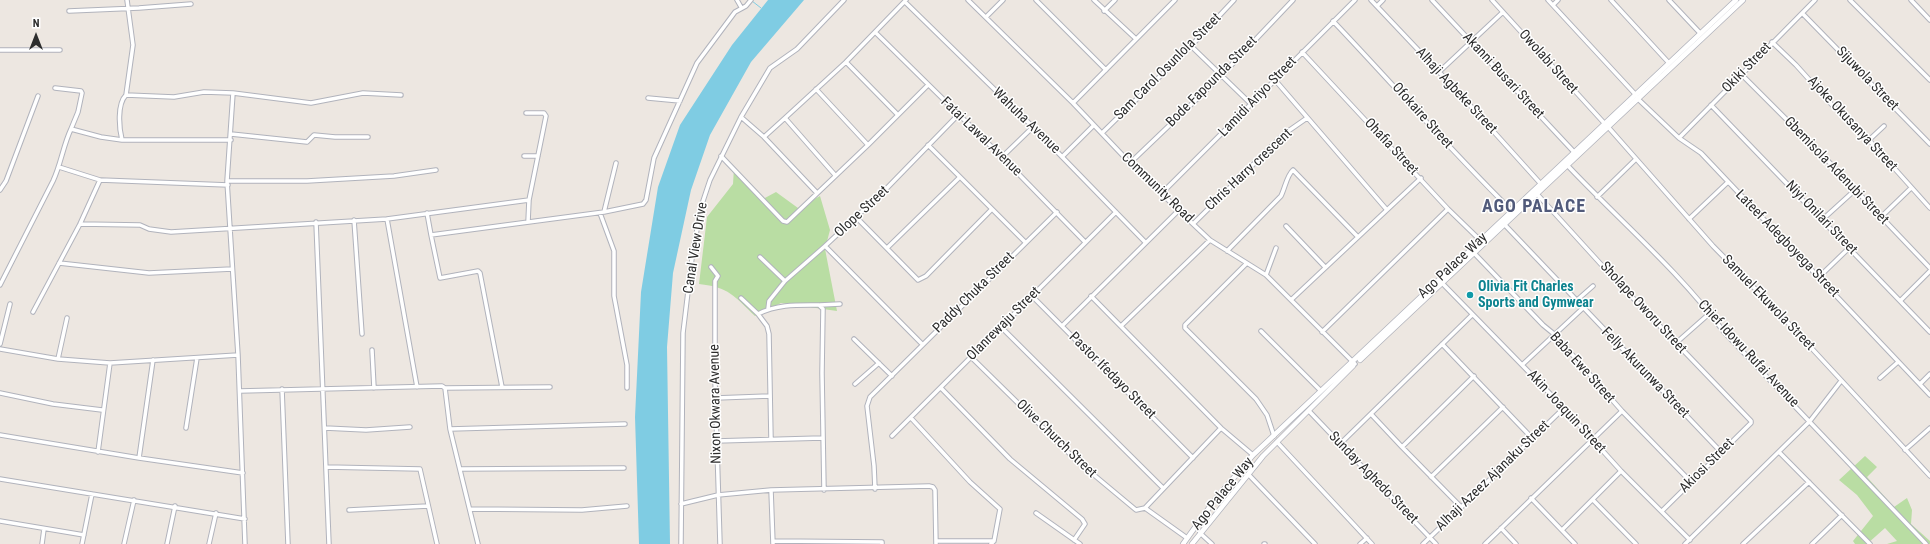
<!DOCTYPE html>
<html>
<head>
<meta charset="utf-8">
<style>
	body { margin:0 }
	#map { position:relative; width:1930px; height:544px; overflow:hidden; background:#ede7e1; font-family:"Roboto Condensed",sans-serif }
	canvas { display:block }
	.north { position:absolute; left:16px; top:16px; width:40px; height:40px; -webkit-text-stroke:3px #fff; paint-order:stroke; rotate:0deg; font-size:11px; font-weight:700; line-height:16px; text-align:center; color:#2d2d2d }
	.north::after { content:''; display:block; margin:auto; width:14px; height:18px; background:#2d2d2d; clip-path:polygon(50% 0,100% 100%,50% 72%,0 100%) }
</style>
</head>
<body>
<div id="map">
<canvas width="1930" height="544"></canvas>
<div class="north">N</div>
</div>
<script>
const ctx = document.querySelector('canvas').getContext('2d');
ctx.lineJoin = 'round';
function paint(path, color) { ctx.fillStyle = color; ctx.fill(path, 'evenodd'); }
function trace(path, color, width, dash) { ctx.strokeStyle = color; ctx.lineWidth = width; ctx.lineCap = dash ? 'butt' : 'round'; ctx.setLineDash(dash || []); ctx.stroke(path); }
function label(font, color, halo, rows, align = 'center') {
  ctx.font = font + ' "Roboto Condensed",sans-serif'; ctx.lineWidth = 3; ctx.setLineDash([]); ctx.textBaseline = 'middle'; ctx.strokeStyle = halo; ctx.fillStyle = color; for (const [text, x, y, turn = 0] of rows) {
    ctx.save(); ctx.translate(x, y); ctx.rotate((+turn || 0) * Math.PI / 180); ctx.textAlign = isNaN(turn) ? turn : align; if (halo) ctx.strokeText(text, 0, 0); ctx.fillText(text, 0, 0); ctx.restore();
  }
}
const green = new Path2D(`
	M 734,168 L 763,199 L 776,192 L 798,208 L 820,196 L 830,230 L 825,249 L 837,311 L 781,303 L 755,316 C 734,296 729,287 699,284 L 707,217 L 733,184 Z
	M 1865,456 L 1877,467 L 1867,477 L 1894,507 L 1907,498 L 1912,510 L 1911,524 L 1930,541 L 1930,544 L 1887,544 L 1897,541 L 1885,528 L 1867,544 L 1855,544 L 1853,541 L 1873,516 L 1857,495 L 1839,480 Z`);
const water = new Path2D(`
	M 768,0 L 804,0 L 751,62 L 710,135 L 691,190 L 673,273 L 667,347 L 670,544 L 639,544 L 635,417 L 641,292 L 658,187 L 680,125 L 732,45 Z`);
const stream = new Path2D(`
	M 752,1 L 761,8`);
const street = new Path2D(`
	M 127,0 L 133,45 L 126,95 L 174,97 L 204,92 L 233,93 L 227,181 L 238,355 L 245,544
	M 737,0 L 741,7
	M 968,0 L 1073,103 L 1130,163 L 1193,224 L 1210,240 L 1266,275 L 1355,364
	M 1036,0 L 1106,70
	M 1094,0 L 1136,39
	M 1371,0 L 1458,92 L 1540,183
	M 1432,0 L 1574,152
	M 1492,0 L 1605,124
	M 1548,0 L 1635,94
	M 1611,0 L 1668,62
	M 1669,0 L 1700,33
	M 1850,0 L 1930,80
	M 1911,0 L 1930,20
	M 905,2 L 1033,127 L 1145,242
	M 1553,5 L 1558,0
	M 1377,6 L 1383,0
	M 69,11 L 139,8 L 191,4
	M 1104,11 L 1115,0
	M 1803,14 L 1930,144
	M 986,17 L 1003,0
	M 1333,21 C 1393,84 1450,150 1512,211
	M 876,33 L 1002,157 L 1085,242
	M 1772,42 L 1796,65 L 1833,106 L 1869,140 L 1930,208
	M 1191,46 L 1251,104
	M 0,50 L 60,50
	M 1302,52 L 1448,209 L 1480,240
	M 846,62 L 898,115
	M 1439,72 L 1503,12
	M 1741,74 L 1828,161 L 1930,268
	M 1275,80 L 1387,210
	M 55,88 L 81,91 L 82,93 L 78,112 L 71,129
	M 816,89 L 868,145
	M 233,93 L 311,103 L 363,93 L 401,95
	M 126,95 C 117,104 119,128 122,140 L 231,140
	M 648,98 L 680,101
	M 1638,99 L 1679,138 L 1701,153 L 1930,395
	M 1073,103 L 1175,0
	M 1711,105 L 1930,332
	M 526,113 L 544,113 L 546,116 L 529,200 L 528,222
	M 741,117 L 764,137 L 817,193
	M 1609,128 L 1713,246 L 1778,312 L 1930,476
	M 1102,133 L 1191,46 L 1234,0
	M 231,134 L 307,142 L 314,135 L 335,137 L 368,137
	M 764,137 L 785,118
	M 1679,138 L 1815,0
	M 1869,140 L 1884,126
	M 928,145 L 1025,242
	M 524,156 L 538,156
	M 721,156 L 783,221 L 787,222 L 868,145 L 928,85
	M 1002,157 L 1033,127
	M 1062,157 L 1094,125
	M 1130,163 L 1222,75 L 1293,0
	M 1568,166 C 1620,221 1679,271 1724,332 L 1926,544
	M 59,167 L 100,180
	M 835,175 L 785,118 L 846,62 L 906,0
	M 227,181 L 307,181 L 394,176 L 436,170
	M 0,190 L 6,181 L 38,96
	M 1162,193 L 1355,0
	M 1537,194 L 1608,272 L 1751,421 L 1751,423 L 1662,511
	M 1597,197 L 1636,159
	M 604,212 L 616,163
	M 427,213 L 431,235 L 604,212 L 643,204 L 646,200 L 654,158 L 697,63 L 735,12 L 746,6 L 751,0
	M 600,213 L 614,251 L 614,296 L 627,365 L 627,388
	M 856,217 L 918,280 L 926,276 L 991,210
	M 1881,217 L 1911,188
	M 387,219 L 417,387
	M 1689,219 L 1728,182
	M 354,220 L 362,334
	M 1822,220 L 1855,190
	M 316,222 L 329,544
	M 80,224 L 140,225 L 149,229 L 171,232 L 387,219 L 529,200
	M 1193,224 L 1284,134 L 1307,118
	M 1504,224 L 1721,452
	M 1286,226 L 1325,267
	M 431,235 L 440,278 L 478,271 L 480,273 L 502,387
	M 825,246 L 922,344
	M 887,248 L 960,177
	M 1227,251 L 1281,196 C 1285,188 1287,175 1293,170 L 1358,237
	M 1474,253 L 1543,325 L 1554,334 L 1622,411 L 1691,482
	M 760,257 L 785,281
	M 59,263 L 149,273 L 232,269
	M 1246,264 L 1185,325 L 1185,328 L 1256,399 L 1267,415 L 1274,436
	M 711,267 L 718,276 L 715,281 L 715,381 L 720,544
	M 1266,275 L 1276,248
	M 1819,277 L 1849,248
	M 1443,284 L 1564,408 L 1621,471 L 1690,540
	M 0,285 L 53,181 C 61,164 63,146 71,129 L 101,137 L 122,140
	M 1032,296 L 1193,458
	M 1091,296 L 1221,428 L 1253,455
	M 741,298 L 758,314
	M 1291,300 L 1421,178
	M 1576,301 L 1593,286
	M 1900,301 L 1930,271
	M 820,305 L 840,304
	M 768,309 L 769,301 L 785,281 L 825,246 L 886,189 L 958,115
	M 33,312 L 80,224 L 100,180 L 228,185
	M 1062,326 L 1179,210
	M 1121,326 L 1210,240
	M 1001,327 L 1163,488
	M 1261,331 L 1321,391
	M 1322,332 L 1448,209
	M 854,339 L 892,376
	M 1676,343 L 1710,313
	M 0,344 L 10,304
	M 1442,344 L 1532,438
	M 0,349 L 58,359 L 67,318
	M 372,350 L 374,388
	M 971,357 L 1076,460 L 1136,510 L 1145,508 L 1221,428
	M 58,359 L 110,363 L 238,355
	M 1522,365 L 1583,308
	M 1880,378 L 1898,362
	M 855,384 L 879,363
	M 1920,384 L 1930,374
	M 445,388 L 550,387
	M 941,388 L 1010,459 L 1082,519 L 1085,524 L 1074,540
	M 282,389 L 288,544
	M 240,391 L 442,386 L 445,388 L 450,429 L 478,544
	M 0,393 L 53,404 L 102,410
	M 716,398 L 769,396
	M 1309,411 L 1436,544
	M 1371,414 L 1402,447 L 1461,507
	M 911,418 L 970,482 L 1000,509 L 994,541 L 991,544
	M 186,428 L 197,358
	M 325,428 L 366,430 L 410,427
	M 450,429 L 625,424
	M 0,435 L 139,458 L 243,473
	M 892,436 L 1116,212
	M 771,439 L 769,334 L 767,326 L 758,314 C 778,304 797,305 819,305 L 823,309 L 822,373 L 824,490
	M 716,441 L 822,438
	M 1277,442 L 1372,544
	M 1341,443 L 1472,315
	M 1402,447 L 1474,376
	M 1905,450 L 1930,428
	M 98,452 L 110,363
	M 1779,452 L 1870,544
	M 139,458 L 153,360
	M 326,467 L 420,469 L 437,544
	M 460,469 L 624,468
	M 1248,474 L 1315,544
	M 1431,477 L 1503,407
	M 0,479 L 245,519
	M 875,489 L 874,466 L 867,406 L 870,397 L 1057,212
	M 771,490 L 773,544
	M 1531,498 L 1575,544
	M 1593,500 L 1636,544
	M 681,504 L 718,495 L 771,490 L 929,486 L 933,487 L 935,490 L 936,544
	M 1145,508 L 1187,538
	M 470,509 L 582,510 L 627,506
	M 349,510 L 428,506
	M 1036,513 L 1080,544
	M 0,521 L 84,535
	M 1501,528 L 1516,544
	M 1562,530 L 1621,471
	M 1200,533 L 1212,544
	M 773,541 L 882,542 L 882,544
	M 936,541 L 994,541
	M 42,544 L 44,529
	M 82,544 L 92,494
	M 124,544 L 134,500
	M 167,544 L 175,506
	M 209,544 L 216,513
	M 681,544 L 683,333 L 693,250 L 702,204 L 710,180 L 741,117 L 770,68 L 797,49 L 844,0
	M 1264,544 L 1265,544
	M 1360,544 L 1367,538
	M 1423,544 L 1564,408
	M 1485,544 L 1622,411
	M 1685,544 L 1810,421 L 1841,381
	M 1743,544 L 1809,482
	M 1812,544 L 1842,515`);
const secondary = new Path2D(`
	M 1360,360 L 1743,0
	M 1183,544 L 1214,501 L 1253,455 L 1736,0
	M 1192,544 L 1263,456 L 1353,366`);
const markers = [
	[1470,295,4,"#0f9aa8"]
];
const streetNames = [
	["Owolabi Street",1548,62,48],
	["Sam Carol Osunlola Street",1168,67,-45],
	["Okiki Street",1747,68,-46],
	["Akanni Busari Street",1503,76,47],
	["Sijuwola Street",1867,79,46],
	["Bode Fapounda Street",1212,82,-45],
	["Alhaji Agbeke Street",1456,91,47],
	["Lamidi Ariyo Street",1258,97,-46],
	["Ofokaire Street",1422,116,48],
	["Wahuha Avenue",1026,121,44],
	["Ajoke Okusanya Street",1852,124,47],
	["Fatai Lawal Avenue",981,137,44],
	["Ohafia Street",1391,147,47],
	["Chris Harry crescent",1249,170,-43],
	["Gbemisola Adenubi Street",1836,171,46],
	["Community Road",1157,188,44],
	["Olope Street",862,212,-43],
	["Niyi Onilari Street",1821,218,46],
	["Lateef Adegboyega Street",1787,244,46],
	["Canal View Drive",696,248,-81],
	["Ago Palace Way",1453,266,-43],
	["Paddy Chuka Street",974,293,-45],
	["Samuel Ekuwola Street",1768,303,46],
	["Sholape Oworu Street",1643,308,47],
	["Olanrewaju Street",1004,324,-45],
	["Chief Idowu Rufai Avenue",1748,354,47],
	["Baba Ewe Street",1582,368,48],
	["Felly Akurunwa Street",1645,373,46],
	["Pastor Ifedayo Street",1112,376,45],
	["Nixon Okwara Avenue",716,404,-91],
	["Akin Joaquin Street",1566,412,47],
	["Olive Church Street",1056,439,44],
	["Akiosi Street",1707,466,-45],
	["Alhaji Azeez Ajanaku Street",1493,476,-44],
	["Sunday Aghedo Street",1373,478,46],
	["Ago Palace Way",1223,494,-51]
];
const cultureNames = [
	["Olivia Fit Charles",1478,287],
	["Sports and Gymwear",1478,303]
];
const districtNames = [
	["AGO PALACE",1534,207]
];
paint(green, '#b9dda3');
paint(water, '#7fcce3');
trace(stream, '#7fcce3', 1);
trace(street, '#b1b3bc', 5.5);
trace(secondary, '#b1b3bc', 6);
trace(street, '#fff', 3.5);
trace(secondary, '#fff', 4.5);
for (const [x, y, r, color] of markers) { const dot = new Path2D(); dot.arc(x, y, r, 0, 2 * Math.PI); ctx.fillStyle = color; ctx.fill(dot); trace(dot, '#fff', 1.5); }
label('14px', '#2d2d2d', '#fff', streetNames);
label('bold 14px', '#0d838f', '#fff', cultureNames, 'left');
ctx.letterSpacing = '1px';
label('bold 18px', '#515a7a', '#fff', districtNames);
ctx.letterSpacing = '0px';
</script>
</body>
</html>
